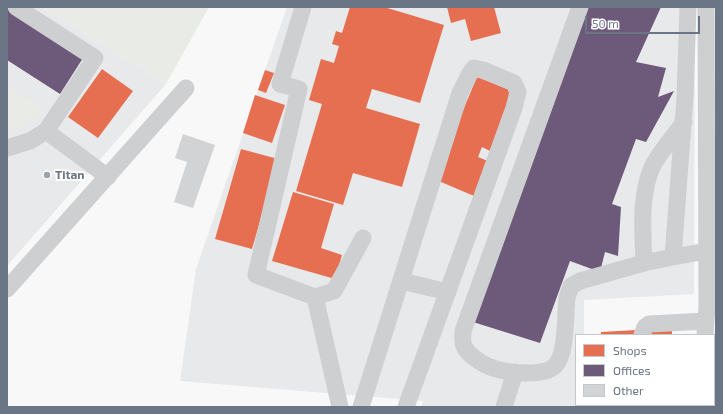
<!DOCTYPE html>
<html>
<head>
<meta charset="utf-8">
<style>
	body { margin:0 }
	#map { position:relative; width:723px; height:414px; overflow:hidden; background:#f8f8f8; font-family:"Exo 2",sans-serif }
	canvas { display:block }
	.frame { position:absolute; inset:0; border:8px solid #6a7586; pointer-events:none }
	.legend { position:absolute; left:575px; top:334px; width:140px; height:72px; box-sizing:border-box; background:#fff; border:1px solid #c3c8cf; margin:0; padding:5px 7px; list-style:none; font-size:12px; color:#6a7586 }
	.legend li { display:flex; align-items:center; gap:8px; height:20px }
	.legend b { width:20px; border:1px solid #c3c8cf }
	.scale { position:absolute; left:585px; top:16px; width:115px; height:18px; box-sizing:border-box; border:2px solid #6a7586; border-top:0; padding-left:5px; font-size:12px; line-height:14px; white-space:nowrap; color:#6a7586; -webkit-text-stroke:3px #fff; paint-order:stroke }
</style>
</head>
<body>
<div id="map">
<canvas width="723" height="414"></canvas>
<div class="frame"></div>
<ul class="legend">
<li><b style="height:11px;background:#e76f51"></b>Shops</li>
<li><b style="height:11px;background:#6d597a"></b>Offices</li>
<li><b style="height:11px;background:#d2d3d4"></b>Other</li>
</ul>
<div class="scale">50 m</div>
</div>
<script>
const ctx = document.querySelector('canvas').getContext('2d');
ctx.lineJoin = 'round';
function paint(path, color) { ctx.fillStyle = color; ctx.fill(path, 'evenodd'); }
function trace(path, color, width, dash) { ctx.strokeStyle = color; ctx.lineWidth = width; ctx.lineCap = dash ? 'butt' : 'round'; ctx.setLineDash(dash || []); ctx.stroke(path); }
function label(font, color, halo, rows, align = 'center') {
  ctx.font = font + ' "Exo 2",sans-serif'; ctx.lineWidth = 4; ctx.setLineDash([]); ctx.textBaseline = 'middle'; ctx.strokeStyle = halo; ctx.fillStyle = color; for (const [text, x, y, turn = 0] of rows) {
    ctx.save(); ctx.translate(x, y); ctx.rotate((+turn || 0) * Math.PI / 180); ctx.textAlign = isNaN(turn) ? turn : align; if (halo) ctx.strokeText(text, 0, 0); ctx.fillText(text, 0, 0); ctx.restore();
  }
}
const built = new Path2D(`
	M 7,7 L 43,7 L 166,84 L 7,266 Z
	M 287,7 L 695,7 L 694,294 L 584,300 L 584,335 L 576,335 L 576,405 L 584,405 L 584,407 L 421,407 L 423,401 L 180,381 L 196,269 Z`);
const green = new Path2D(`
	M 43,7 L 209,7 L 166,84 Z
	M 7,85 L 43,109 C 33,120 21,128 7,133 Z`);
const shops = new Path2D(`
	M 350,7 L 384,7 L 444,25 L 420,103 L 372,89 L 366,108 L 420,124 L 402,187 L 353,173 L 343,205 L 296,191 L 322,104 L 309,100 L 321,59 L 334,63 L 339,46 L 332,44 L 336,31 L 342,33 Z
	M 447,7 L 494,7 L 501,33 L 471,41 L 465,19 L 451,23 Z
	M 102,69 L 133,91 L 98,138 L 68,117 Z
	M 265,70 L 274,73 L 266,93 L 258,90 Z
	M 477,77 L 515,92 L 490,151 L 482,147 L 478,157 L 488,161 L 474,196 L 434,179 Z
	M 255,95 L 285,105 L 272,143 L 243,133 Z
	M 241,149 L 278,159 L 252,249 L 215,239 Z
	M 293,192 L 334,204 L 321,248 L 342,255 L 335,279 L 272,261 Z
	M 672,328 L 672,335 L 601,335 L 601,332 Z`);
const offices = new Path2D(`
	M 586,7 L 661,7 L 636,62 L 666,68 L 658,97 L 674,91 L 646,142 L 636,139 L 612,204 L 621,207 L 618,256 L 605,252 L 600,272 L 570,261 L 540,343 L 473,322 Z
	M 7,8 L 83,58 L 60,94 L 7,60 Z`);
const building = new Path2D(`
	M 183,134 L 215,145 L 193,208 L 174,202 L 187,162 L 175,158 Z`);
const minor = new Path2D(`
	M 16,7 L 95,58 L 46,131 L 108,177
	M 303,7 L 280,84 L 299,89 L 256,275 L 315,297
	M 580,7 L 463,331 C 463,335 462,342 464,346 C 468,355 483,365 493,368 C 507,373 543,377 555,366 C 567,354 565,315 567,298 C 568,294 570,290 571,286 L 580,281 L 644,263 L 673,257 L 685,97 L 688,7
	M 7,148 L 30,141 L 46,131
	M 673,257 L 707,251
	M 644,263 C 643,231 639,195 653,165 C 661,151 674,136 684,122
	M 401,281 L 448,292
	M 7,289 L 186,88
	M 642,335 L 645,327 L 649,324 L 706,321
	M 705,335 L 707,306 L 706,7
	M 704,405 L 704,407
	M 340,407 L 315,297 L 334,291 L 363,238
	M 361,407 L 460,93 L 470,73 L 474,68 L 486,71 L 514,83 L 518,92 L 514,108 L 406,407
	M 504,407 L 515,372`);
const markers = [
	[47,175,4,"#9ca3ae"]
];
const poiNames = [
	["Titan",55,175]
];
paint(built, '#e8e9ea');
paint(green, '#e8ebe6');
paint(shops, '#e76f51');
paint(offices, '#6d597a');
paint(building, '#d2d3d4');
trace(minor, '#cecfd1', 17);
for (const [x, y, r, color] of markers) { const dot = new Path2D(); dot.arc(x, y, r, 0, 2 * Math.PI); ctx.fillStyle = color; ctx.fill(dot); trace(dot, '#fff', 1.5); }
label('bold 12px', '#6a7586', '#fff', poiNames, 'left');
</script>
</body>
</html>
